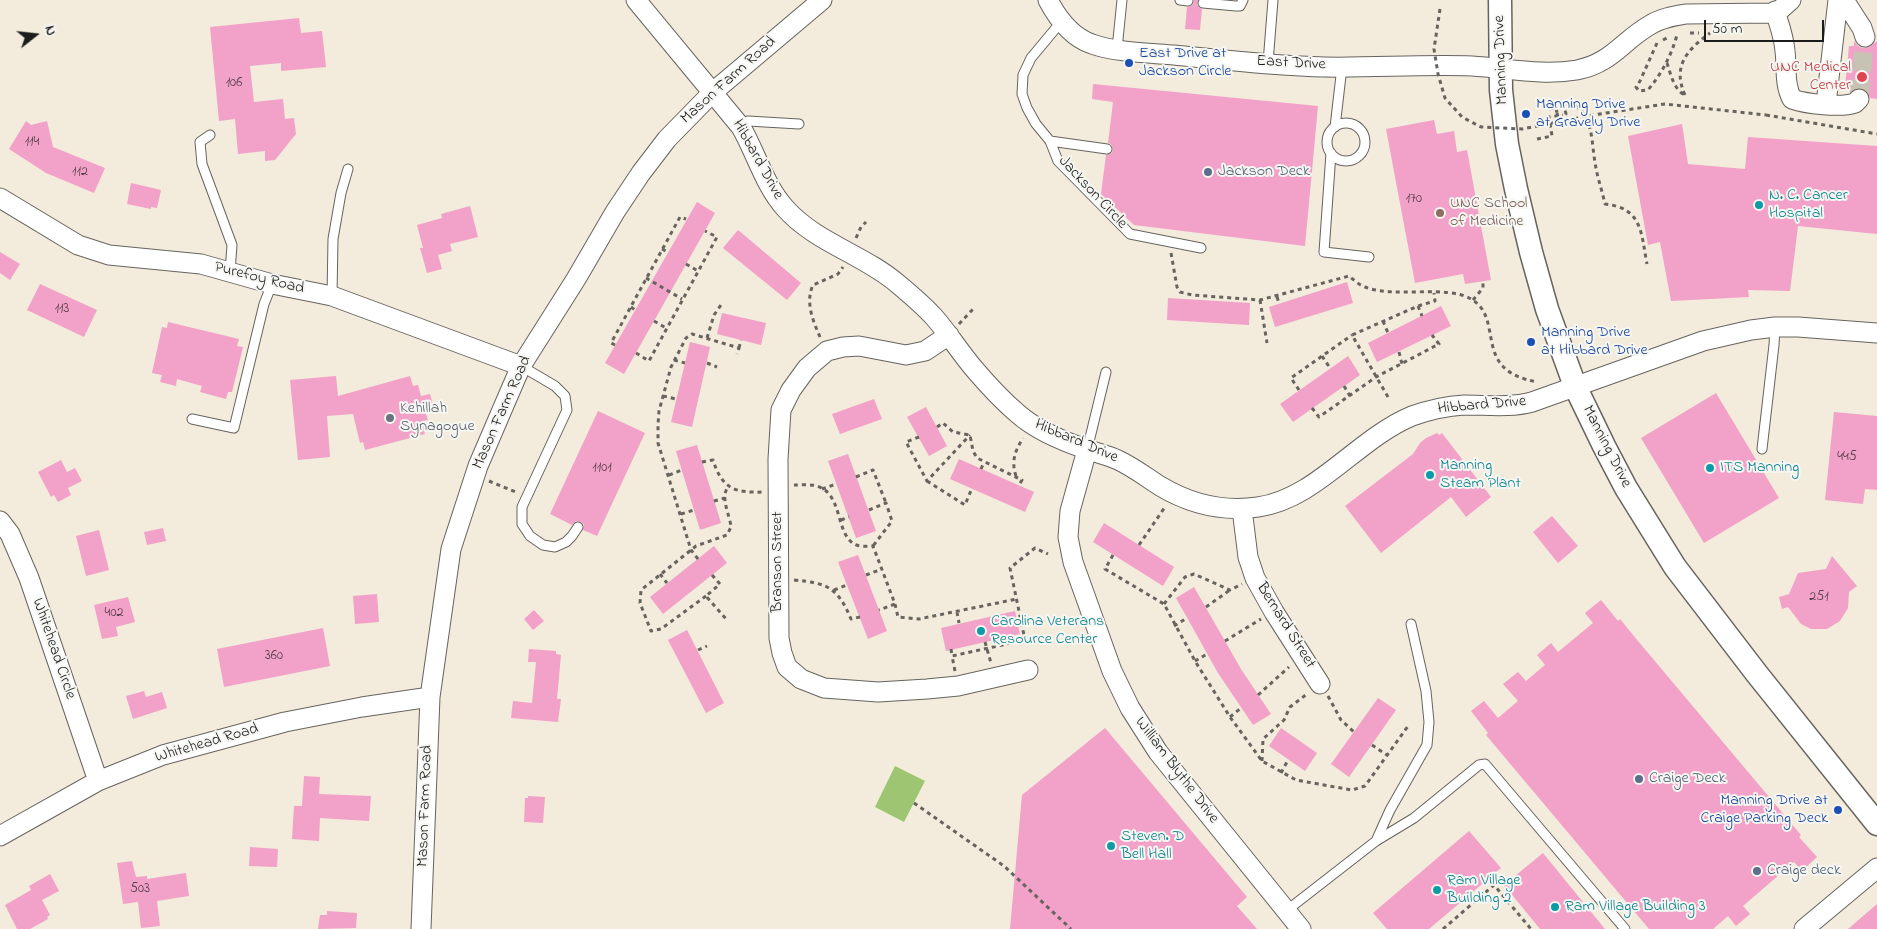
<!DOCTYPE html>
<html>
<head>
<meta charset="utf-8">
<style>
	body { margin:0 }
	#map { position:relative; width:1877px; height:929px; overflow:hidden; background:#f3ebdb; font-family:"Indie Flower",sans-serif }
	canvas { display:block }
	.north { position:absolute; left:10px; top:10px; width:50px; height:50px; -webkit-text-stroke:4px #f6f6f2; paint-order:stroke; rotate:74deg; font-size:14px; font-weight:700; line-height:20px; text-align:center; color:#1c1c1c }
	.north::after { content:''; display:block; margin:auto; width:18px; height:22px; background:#1c1c1c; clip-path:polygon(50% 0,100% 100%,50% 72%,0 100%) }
	.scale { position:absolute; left:1704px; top:20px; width:120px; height:22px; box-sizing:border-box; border:2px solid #1c1c1c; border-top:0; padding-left:6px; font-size:15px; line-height:18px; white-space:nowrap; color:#1c1c1c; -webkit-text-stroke:4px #f6f6f2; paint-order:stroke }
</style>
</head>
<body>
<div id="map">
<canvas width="1877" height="929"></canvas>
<div class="north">N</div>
<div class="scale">50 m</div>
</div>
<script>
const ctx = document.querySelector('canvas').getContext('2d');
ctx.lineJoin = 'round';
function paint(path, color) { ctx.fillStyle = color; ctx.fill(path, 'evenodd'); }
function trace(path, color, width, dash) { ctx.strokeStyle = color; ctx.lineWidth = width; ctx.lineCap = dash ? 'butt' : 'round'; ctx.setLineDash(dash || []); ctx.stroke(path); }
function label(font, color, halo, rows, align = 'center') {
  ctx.font = font + ' "Indie Flower",sans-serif'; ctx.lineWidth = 4; ctx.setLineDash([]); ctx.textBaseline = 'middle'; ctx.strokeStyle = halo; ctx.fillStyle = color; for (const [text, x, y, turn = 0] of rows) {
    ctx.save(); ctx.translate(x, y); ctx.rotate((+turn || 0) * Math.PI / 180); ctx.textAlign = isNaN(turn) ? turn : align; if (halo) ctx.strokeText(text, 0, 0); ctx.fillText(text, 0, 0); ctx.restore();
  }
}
const green = new Path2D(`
	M 895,766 L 925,781 L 904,822 L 875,807 Z`);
const building = new Path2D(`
	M 1194,0 L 1198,0 L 1197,5 L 1202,9 L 1200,30 L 1185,29 L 1187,7 L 1193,5 Z
	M 299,18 L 301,33 L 322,31 L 326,67 L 281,71 L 281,63 L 250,66 L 254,102 L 283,99 L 285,119 L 294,118 L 296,134 L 275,160 L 265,161 L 265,151 L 238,154 L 235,119 L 219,121 L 210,27 Z
	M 1854,41 L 1858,46 L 1863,48 L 1869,47 L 1877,41 L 1877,99 L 1870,98 L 1867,91 L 1862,88 L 1856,88 L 1850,93 L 1850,88 L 1845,87 L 1849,46 L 1854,46 Z
	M 1093,84 L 1318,106 L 1305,246 L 1134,225 L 1101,194 L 1106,155 L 1112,153 L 1113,149 L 1111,144 L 1108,143 L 1113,102 L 1092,99 Z
	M 1434,120 L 1437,134 L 1454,131 L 1457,152 L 1467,150 L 1491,280 L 1465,284 L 1463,274 L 1415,283 L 1386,129 Z
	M 26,121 L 31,125 L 47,121 L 53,147 L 105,168 L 94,193 L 46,173 L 9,149 Z
	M 1682,124 L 1688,164 L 1745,169 L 1748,137 L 1877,146 L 1877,234 L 1798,226 L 1790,291 L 1748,290 L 1749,297 L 1671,301 L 1660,242 L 1648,245 L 1628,136 Z
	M 131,183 L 161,190 L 157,208 L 151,207 L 151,209 L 127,204 Z
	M 697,202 L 715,213 L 624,374 L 605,363 Z
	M 470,206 L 478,237 L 450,244 L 452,251 L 438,255 L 442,269 L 427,273 L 420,248 L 423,248 L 417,225 L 442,218 L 441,214 Z
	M 738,230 L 801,283 L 787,300 L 723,248 Z
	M 0,252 L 20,264 L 10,280 L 0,273 Z
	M 1347,282 L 1353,303 L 1275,327 L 1269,307 Z
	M 40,284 L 97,310 L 84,337 L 27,310 Z
	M 1168,298 L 1250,303 L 1249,325 L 1167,320 Z
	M 1441,306 L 1451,326 L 1377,362 L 1368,343 Z
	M 722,313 L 766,323 L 761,345 L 717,334 Z
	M 168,322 L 239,339 L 237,346 L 243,347 L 232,392 L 228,392 L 226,399 L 200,392 L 202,386 L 177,379 L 176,386 L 160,382 L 162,375 L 152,373 L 162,327 L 167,328 Z
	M 690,342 L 710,347 L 692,427 L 671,422 Z
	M 1348,356 L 1360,375 L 1293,422 L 1280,404 Z
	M 336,376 L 338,396 L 410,376 L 413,386 L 418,385 L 421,396 L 430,394 L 434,408 L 425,411 L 428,420 L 422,421 L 425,434 L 365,450 L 363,442 L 360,443 L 353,414 L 327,416 L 330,457 L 298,460 L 290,380 Z
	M 1716,393 L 1779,498 L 1704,543 L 1641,438 Z
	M 874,399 L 882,419 L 840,434 L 832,414 Z
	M 926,407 L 947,446 L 929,456 L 907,417 Z
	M 598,411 L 645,433 L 597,536 L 583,530 L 584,525 L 581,522 L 576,521 L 572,525 L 550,514 Z
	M 1834,412 L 1877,416 L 1877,490 L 1865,489 L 1863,504 L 1825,500 Z
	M 1437,433 L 1439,435 L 1442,433 L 1491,497 L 1466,517 L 1451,497 L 1381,553 L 1345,506 L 1413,454 L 1420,443 L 1426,438 Z
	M 697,445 L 721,523 L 700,530 L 676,451 Z
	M 848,454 L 876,531 L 856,538 L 828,461 Z
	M 959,459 L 1034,492 L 1025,512 L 950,479 Z
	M 61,460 L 67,472 L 75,468 L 82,481 L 68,488 L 71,495 L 58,502 L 54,495 L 51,497 L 38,472 Z
	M 1552,516 L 1578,546 L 1558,563 L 1533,532 Z
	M 1104,523 L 1174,567 L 1163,586 L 1093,542 Z
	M 163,528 L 166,541 L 147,545 L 144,532 Z
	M 99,530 L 109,570 L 86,576 L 76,536 Z
	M 714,546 L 727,563 L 663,614 L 650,597 Z
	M 858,555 L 887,631 L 868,639 L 838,562 Z
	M 1832,556 L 1857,586 L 1849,592 L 1848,608 L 1840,621 L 1827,629 L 1811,629 L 1801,624 L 1788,607 L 1782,609 L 1779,597 L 1789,594 L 1798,573 L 1826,569 Z
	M 1194,587 L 1241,669 L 1271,714 L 1253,725 L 1218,673 L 1176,598 Z
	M 377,594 L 379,622 L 355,624 L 353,596 Z
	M 128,597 L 135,622 L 116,627 L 118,636 L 102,639 L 94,605 Z
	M 1601,600 L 1618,621 L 1620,619 L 1638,641 L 1801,835 L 1799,837 L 1817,857 L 1802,871 L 1794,862 L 1743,906 L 1750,914 L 1736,926 L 1728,916 L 1713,929 L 1649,929 L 1486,735 L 1488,733 L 1471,711 L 1484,701 L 1498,718 L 1518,701 L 1503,684 L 1518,672 L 1526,681 L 1545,665 L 1537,655 L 1551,643 L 1558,652 L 1593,623 L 1585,613 Z
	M 534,610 L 544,621 L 533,630 L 524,619 Z
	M 1015,611 L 1020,634 L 946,651 L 941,628 Z
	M 323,628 L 330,666 L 224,687 L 217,649 Z
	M 687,630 L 724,703 L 706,713 L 668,640 Z
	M 529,649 L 556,651 L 556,654 L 561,655 L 557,699 L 561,699 L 558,722 L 511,718 L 513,701 L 532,703 L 536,662 L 528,662 Z
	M 144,691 L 146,697 L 162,692 L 167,708 L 133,719 L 126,696 Z
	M 1378,698 L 1396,710 L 1349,777 L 1331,764 Z
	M 1105,728 L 1247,897 L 1237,906 L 1257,929 L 1010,929 L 1022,795 Z
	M 1281,728 L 1317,753 L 1305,771 L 1269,746 Z
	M 304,776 L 320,777 L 319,794 L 371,796 L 369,821 L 320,818 L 319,841 L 292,839 L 294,806 L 302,806 Z
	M 528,796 L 545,797 L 543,823 L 524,822 L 525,798 L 528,798 Z
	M 1469,831 L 1501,868 L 1429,929 L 1387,929 L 1373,913 Z
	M 250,847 L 278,849 L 277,867 L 249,866 Z
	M 1543,853 L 1605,929 L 1540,929 L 1504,885 Z
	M 132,861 L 136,877 L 147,876 L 147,879 L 186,873 L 189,896 L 157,901 L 160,926 L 141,928 L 138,902 L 123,904 L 117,863 Z
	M 50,874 L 59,891 L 42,900 L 50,915 L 47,917 L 48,919 L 30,929 L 17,929 L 5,905 L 31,890 L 29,886 Z
	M 1877,904 L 1877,929 L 1848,929 Z
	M 327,911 L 357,913 L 356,928 L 318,929 L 320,915 L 327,915 Z`);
const minorTunnel = new Path2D(`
	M 1859,99 L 1865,37`);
const path = new Path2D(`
	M 1690,33 L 1699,33
	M 1663,40 L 1669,37
	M 1657,43 L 1640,81 L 1636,87 L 1639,91 L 1648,90 C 1662,73 1671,56 1677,35
	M 1667,63 C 1671,75 1674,90 1685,95
	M 1685,95 C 1672,66 1687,50 1710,33
	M 1546,103 L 1547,109 L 1556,108 L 1557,113
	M 1544,104 C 1554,101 1561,100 1571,104 C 1594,114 1591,142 1595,162 C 1597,177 1602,190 1605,204 C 1643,208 1641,234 1647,264
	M 1766,115 L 1877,134
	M 1537,139 L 1552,136 L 1549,117 L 1563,115
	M 856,238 L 861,227 L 866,222
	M 662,249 L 668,252
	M 1171,253 L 1177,287 L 1180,292 L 1192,295 L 1260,300 L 1349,276 C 1354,280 1359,285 1365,287 C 1396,299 1445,284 1471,299 C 1506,319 1470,371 1538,382
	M 686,264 L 698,271
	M 646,278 L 682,299
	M 1277,297 L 1279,303
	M 1260,300 L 1267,343
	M 1473,300 L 1483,288 L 1483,281
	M 1418,306 L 1422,316
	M 631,307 L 635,310
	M 654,321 L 666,328
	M 1383,321 L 1388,333
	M 959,324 L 974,308
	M 820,337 C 813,321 805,302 813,285 L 838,274 L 843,267
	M 707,338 L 714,315 L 721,305
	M 615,345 L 611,343 L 680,217 L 686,219
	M 739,348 L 741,340
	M 1399,352 L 1402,364
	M 636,353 L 649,361 L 717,237 L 705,231
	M 1322,356 L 1330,368
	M 674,360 L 685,363
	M 707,363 L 717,367
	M 1344,386 L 1350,396
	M 1299,390 L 1291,378 L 1352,335
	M 663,396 L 676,399
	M 1388,397 L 1352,335 L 1418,306 L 1435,301 L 1434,293
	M 1312,408 L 1319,417 L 1376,377 L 1439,344 L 1432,335
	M 937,427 L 943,423 L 953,432 L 970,435 L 973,451 L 977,458 L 1022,480 L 1019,485
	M 919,437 L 906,442 L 927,481 L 970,435
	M 702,462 L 713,460 C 722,489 735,493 763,492
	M 981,469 L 984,462
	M 669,475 L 682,470
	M 1016,476 C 1011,461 1015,451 1023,438
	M 856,477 L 873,470 L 886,503
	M 489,481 L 518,493
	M 927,481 L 965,505 L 972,488
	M 794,485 C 801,485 810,484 817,486 C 843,494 835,532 854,544 C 859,547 867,546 873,546 L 895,604 L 879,610
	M 822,489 L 836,484
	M 714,501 L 725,498
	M 869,510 L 886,503 L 892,521 L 873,546
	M 681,514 L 694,510
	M 841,520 L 849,517
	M 1139,545 L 1165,507
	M 1113,555 L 1105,569 L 1164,604 L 1195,661 L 1230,717 L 1262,761 L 1296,780 L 1352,790 L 1365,786 L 1408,726
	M 698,559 L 691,550 L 658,443 L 658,425 L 659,411 L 671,367 L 686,338 L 692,334 L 739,348 L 737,354
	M 660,574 L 667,583
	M 712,575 L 720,584 L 706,596 L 727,620
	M 866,575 L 882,569
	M 794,580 C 828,583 838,588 851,619 L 860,617
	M 834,590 L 847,585
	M 706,596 L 661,629 L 651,631 L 640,603 L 641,590 L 696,546 L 727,535 L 731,527 C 730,515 719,496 729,486
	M 895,604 L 898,617 L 919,619 L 1017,599
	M 1164,604 L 1185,577 L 1194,574 L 1230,590 L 1242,584
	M 1206,607 L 1230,590
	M 957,612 L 959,623
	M 1174,626 L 1187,618
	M 1225,641 L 1261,619
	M 985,642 L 991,663
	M 951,649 L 952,656
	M 698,650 L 707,646
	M 1195,661 L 1207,654
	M 955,671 L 952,656 L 1025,640 L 1010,568 L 1035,548 L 1048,554
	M 1258,695 L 1289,667
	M 1328,696 L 1341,720 L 1354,732
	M 1230,717 L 1241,708
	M 1372,745 L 1387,755
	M 1262,761 L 1263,739 L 1284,720 L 1290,707 L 1307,694
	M 1281,773 L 1288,760
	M 914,803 L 1004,866 L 1071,929
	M 1443,929 L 1494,885 L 1531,929`);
const service = new Path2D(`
	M 1180,0 L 1188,1
	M 1203,3 L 1236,6 L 1240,6 L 1243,0
	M 1061,22 L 1031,58 L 1023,75 L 1022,94 L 1027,108 L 1036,124 L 1050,141 L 1058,161 L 1130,234 L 1201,248
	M 1117,49 L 1122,0
	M 1268,63 L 1273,0
	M 748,121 L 799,124
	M1327 142a19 19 0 1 1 38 0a19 19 0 1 1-38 0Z
	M 1335,127 L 1342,67
	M 210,135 L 200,142 L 202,164 L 232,245 L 230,272
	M 1050,141 L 1107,149
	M 1331,153 L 1324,252 L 1369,257
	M 332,296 L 333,239 L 341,193 L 348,169
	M 521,366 L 555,386 L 565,396 L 567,410 L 522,507 L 522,524 L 530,536 L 543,545 L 555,547 L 566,542 L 572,536 L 578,527
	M 192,419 L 234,428 L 264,304 L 272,284
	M 1762,449 L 1774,345 L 1775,327
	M 1087,450 L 1106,372
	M 1376,841 L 1390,810 L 1427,745 L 1429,722 L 1426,691 L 1411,624
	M 1286,911 L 1376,841 L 1414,818 L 1479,765 L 1485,764 L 1625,929`);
const minor = new Path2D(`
	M 636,0 L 741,127 C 756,153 765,186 785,208 C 816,243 863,254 898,284 C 910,294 923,305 934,317 C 949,334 961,354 976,371 C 988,385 1003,401 1017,413 C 1036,430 1062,441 1086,449 C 1096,453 1108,455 1118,460 C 1133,467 1146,477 1160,486 C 1190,504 1223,512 1258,507 C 1316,499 1357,439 1412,416 C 1429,410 1446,406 1464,405 C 1487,405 1510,408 1532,402 L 1703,341 L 1751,330 L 1775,327 L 1798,327 L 1877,333
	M 1048,0 C 1058,19 1071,37 1092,44 C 1113,52 1150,53 1174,55 C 1224,60 1274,66 1324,67 C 1373,68 1423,64 1472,66 C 1507,68 1542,76 1577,70 C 1612,63 1622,41 1650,25 C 1661,18 1674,16 1686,14 L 1771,13 L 1781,9 L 1791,0
	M 1844,0 L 1862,28 L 1865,37
	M 1775,11 C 1779,24 1784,37 1785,51 C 1787,67 1784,84 1792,99 C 1806,104 1841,108 1855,103 L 1859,99
	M 1826,104 L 1838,0
	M 0,198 L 78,245 L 109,255 L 201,264 L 272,284 L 332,296 L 521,366
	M 949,335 L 925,351 L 906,355 L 859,346 L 843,347 L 827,351 L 807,368 L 791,390 L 781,410 L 778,459 L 779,638 L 782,653 L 787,667 L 801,679 L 824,688 L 878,692 L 927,689 L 958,686 L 1028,670
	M 1087,450 L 1070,511 L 1068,537 L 1073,562 L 1112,671 L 1130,708 L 1158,752 L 1301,929
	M 1242,509 L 1248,557 L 1255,578 L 1274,612 L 1320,684
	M 0,521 L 10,534 L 29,578 L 98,781
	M 0,836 L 98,781 L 163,755 L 285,722 L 362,707 L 430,697
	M 421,929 L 430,697 L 451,549 L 478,466 L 502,410 L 521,366 L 576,279 L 615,212 L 641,173 L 667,139 L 713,92 L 822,0
	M 1804,929 L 1877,868`);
const tertiary = new Path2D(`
	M 1500,0 L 1501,90 L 1507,144 L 1516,189 L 1531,252 L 1547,309 L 1575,386 L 1604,446 L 1626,488 L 1675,567 L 1757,674 L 1877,824`);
const pathBridge = new Path2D(`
	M 1440,9 L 1434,49 L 1438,74 L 1445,98 L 1462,117 L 1481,127 L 1522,129 L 1593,115 L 1665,104 L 1766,115
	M 1549,103 L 1563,101 L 1566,114 L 1563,115
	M 1557,113 L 1559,121`);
const markers = [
	[1129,63,5,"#1a4fb4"],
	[1862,77,6,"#e0444e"],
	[1526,114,5,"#1a4fb4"],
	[1208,172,5,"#5c6f8a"],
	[1759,205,5,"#0f9aa8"],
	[1440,213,5,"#8d6e63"],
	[1531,342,5,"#1a4fb4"],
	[390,418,5,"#6b7280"],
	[1710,468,5,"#0f9aa8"],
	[1430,475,5,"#0f9aa8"],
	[981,631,5,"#0f9aa8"],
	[1639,779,5,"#5c6f8a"],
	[1838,810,5,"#1a4fb4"],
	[1111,846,5,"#0f9aa8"],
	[1757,871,5,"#5c6f8a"],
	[1437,890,5,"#0f9aa8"],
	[1555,907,5,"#0f9aa8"]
];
const numberNames = [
	["106",234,84],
	["114",32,143],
	["112",80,173],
	["170",1414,200],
	["113",62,310],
	["445",1847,458],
	["1101",602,469],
	["251",1819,598],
	["402",114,614],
	["360",274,657],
	["503",140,890]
];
const transitNames = [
	["East Drive at",1139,54],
	["Jackson Circle",1139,72],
	["Manning Drive",1536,105],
	["at Gravely Drive",1536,123],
	["Manning Drive",1541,333],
	["at Hibbard Drive",1541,351],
	["Manning Drive at",1828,801,"right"],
	["Craige Parking Deck",1828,819,"right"]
];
const streetNames = [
	["Manning Drive",1502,60,-92],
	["East Drive",1291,64,3],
	["Mason Farm Road",729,81,-42],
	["Hibbard Drive",757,160,61],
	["Jackson Circle",1092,193,47],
	["Purefoy Road",259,279,14],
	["Hibbard Drive",1482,406,-5],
	["Mason Farm Road",503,413,-66],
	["Hibbard Drive",1076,442,23],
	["Manning Drive",1606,447,63],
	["Branson Street",778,562,-90],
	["Bernard Street",1285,626,58],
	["Whitehead Circle",53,649,71],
	["Whitehead Road",207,744,-16],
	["William Blythe Drive",1176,771,53],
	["Mason Farm Road",426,806,-88]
];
const healthNames = [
	["UNC Medical",1851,68],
	["Center",1851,86]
];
const serviceNames = [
	["Jackson Deck",1218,172],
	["Craige Deck",1649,779],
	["Craige deck",1767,871]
];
const cultureNames = [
	["N. C. Cancer",1769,196],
	["Hospital",1769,214],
	["Manning",1440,466],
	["Steam Plant",1440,484],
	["ITS Manning",1720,468],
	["Carolina Veterans",991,622],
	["Resource Center",991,640],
	["Steven. D",1121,837],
	["Bell Hall",1121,855],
	["Ram Village",1447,881],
	["Building 2",1447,899],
	["Ram Village Building 3",1565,907]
];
const educationNames = [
	["UNC School",1450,204],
	["of Medicine",1450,222]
];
const worshipNames = [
	["Kehillah",400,409],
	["Synagogue",400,427]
];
paint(green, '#9ec672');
paint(building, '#f2a1c8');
trace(minorTunnel, '#c8c2b5', 19, [19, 9]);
trace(service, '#67645f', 11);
trace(minor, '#67645f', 21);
trace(tertiary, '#67645f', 25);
trace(path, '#67645f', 3, [4, 4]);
trace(service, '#fff', 9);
trace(minor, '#fff', 19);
trace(tertiary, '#fff', 22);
trace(pathBridge, '#67645f', 3, [4, 4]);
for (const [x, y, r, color] of markers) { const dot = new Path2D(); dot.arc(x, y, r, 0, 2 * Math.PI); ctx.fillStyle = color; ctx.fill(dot); trace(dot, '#f6f6f2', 2); }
label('14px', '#523d47', null, numberNames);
label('16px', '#164399', '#f6f6f2', transitNames, 'left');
label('16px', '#1c1c1c', '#f6f6f2', streetNames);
label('16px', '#be3a42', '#f6f6f2', healthNames, 'right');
label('16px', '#4e5e75', '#f6f6f2', serviceNames, 'left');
label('16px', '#0d838f', '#f6f6f2', cultureNames, 'left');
label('16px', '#785e54', '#f6f6f2', educationNames, 'left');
label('16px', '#5b616d', '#f6f6f2', worshipNames, 'left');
</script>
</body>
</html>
